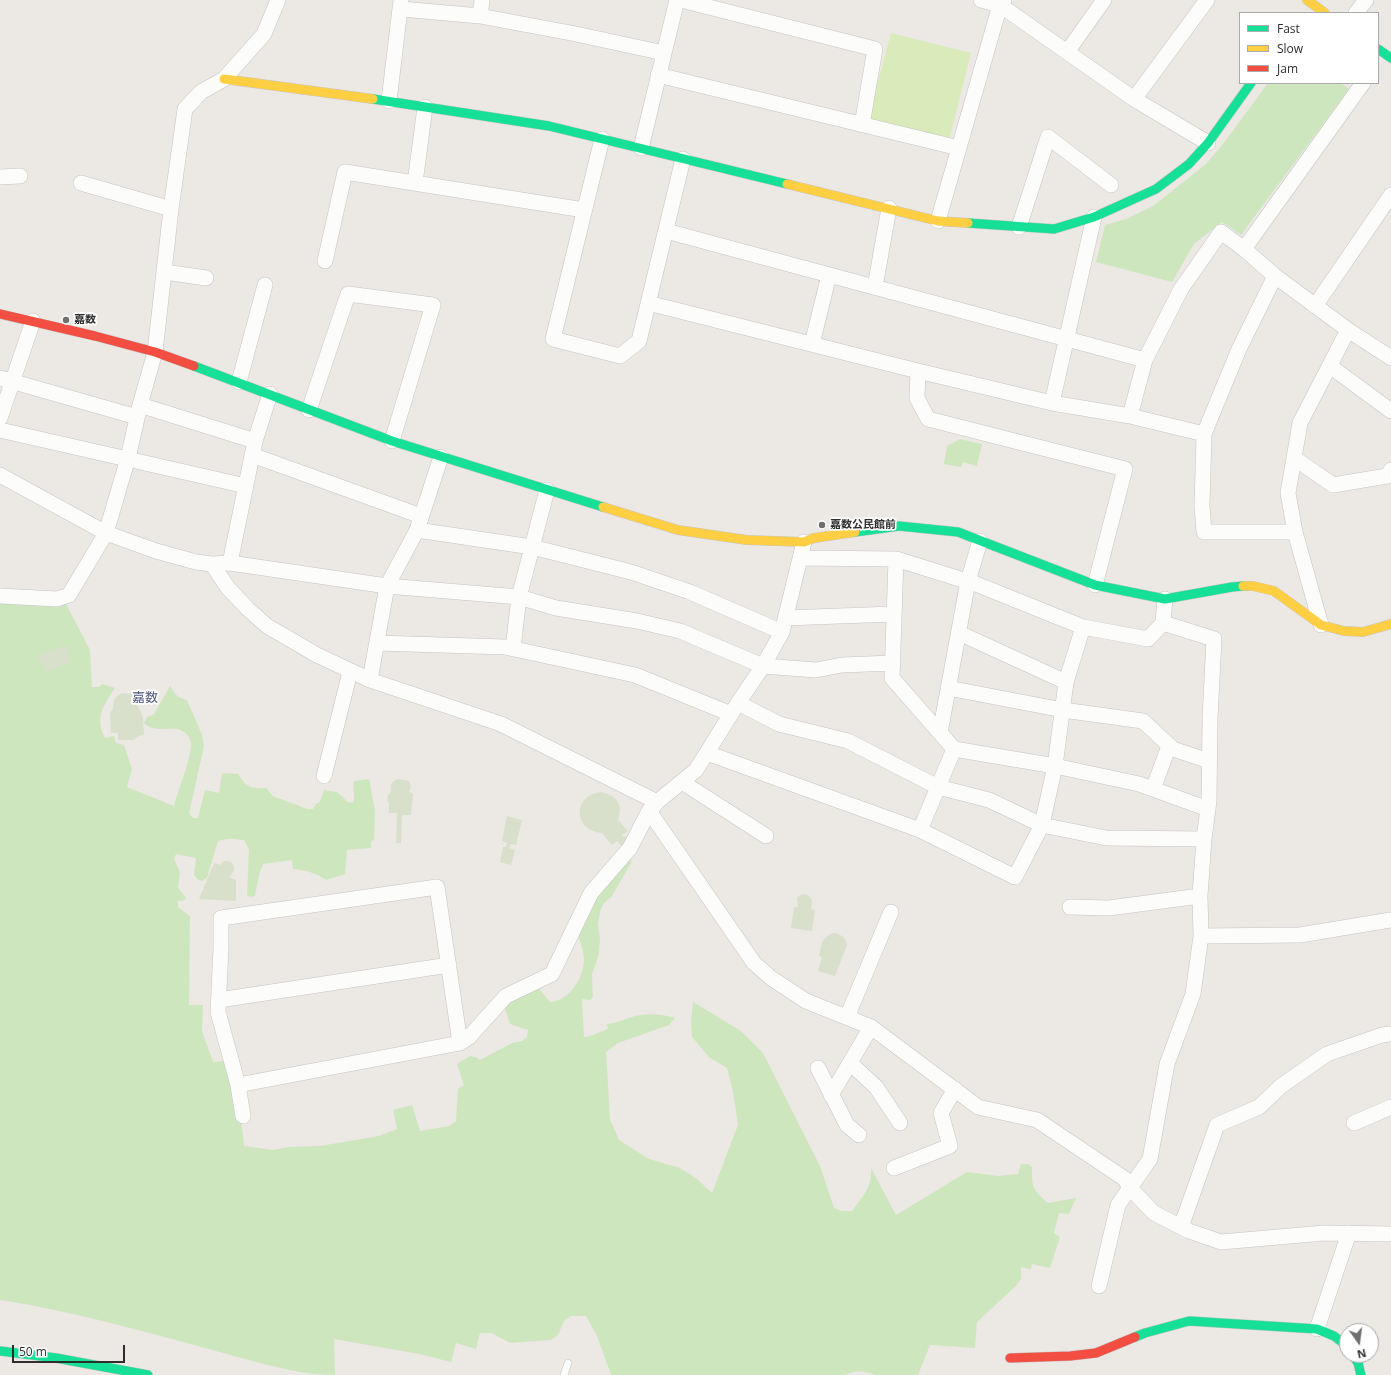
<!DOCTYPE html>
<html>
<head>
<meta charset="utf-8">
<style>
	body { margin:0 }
	#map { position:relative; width:1391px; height:1375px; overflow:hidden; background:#ece8e4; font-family:"Open Sans",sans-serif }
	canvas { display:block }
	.legend { position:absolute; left:1239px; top:12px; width:140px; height:72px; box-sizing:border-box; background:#fff; border:1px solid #ababab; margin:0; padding:5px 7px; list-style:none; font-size:12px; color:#2e2e2e }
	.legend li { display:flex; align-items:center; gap:8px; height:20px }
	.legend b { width:20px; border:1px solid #ababab }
	.north { position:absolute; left:1339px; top:1323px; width:40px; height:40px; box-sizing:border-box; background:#fff; border:1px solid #ababab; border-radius:50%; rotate:166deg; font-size:11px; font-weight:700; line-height:16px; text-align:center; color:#2e2e2e }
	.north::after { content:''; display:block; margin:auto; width:14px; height:18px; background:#706f6e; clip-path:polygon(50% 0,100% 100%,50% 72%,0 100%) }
	.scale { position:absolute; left:12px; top:1345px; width:113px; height:18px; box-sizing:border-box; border:2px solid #2e2e2e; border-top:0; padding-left:5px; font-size:12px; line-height:14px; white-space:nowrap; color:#2e2e2e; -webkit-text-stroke:3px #fff; paint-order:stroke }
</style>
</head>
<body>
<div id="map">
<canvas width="1391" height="1375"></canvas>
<ul class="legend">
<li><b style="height:5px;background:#16e098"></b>Fast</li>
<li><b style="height:5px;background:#ffcf43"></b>Slow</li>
<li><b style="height:5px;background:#f24e42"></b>Jam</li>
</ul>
<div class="north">N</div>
<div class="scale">50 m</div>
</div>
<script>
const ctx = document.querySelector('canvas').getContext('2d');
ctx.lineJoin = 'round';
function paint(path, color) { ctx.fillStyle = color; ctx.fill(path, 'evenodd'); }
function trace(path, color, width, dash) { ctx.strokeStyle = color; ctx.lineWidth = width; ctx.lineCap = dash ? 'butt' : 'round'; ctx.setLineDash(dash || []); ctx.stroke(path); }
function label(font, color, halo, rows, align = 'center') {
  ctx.font = font + ' "Open Sans","Noto Sans JP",sans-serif'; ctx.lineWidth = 3.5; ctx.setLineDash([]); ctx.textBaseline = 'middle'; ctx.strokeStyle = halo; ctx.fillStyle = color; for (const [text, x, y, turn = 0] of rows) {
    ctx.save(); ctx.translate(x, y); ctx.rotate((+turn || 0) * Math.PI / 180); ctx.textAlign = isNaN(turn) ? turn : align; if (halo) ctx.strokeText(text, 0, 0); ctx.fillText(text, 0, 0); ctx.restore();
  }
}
const green = new Path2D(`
	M 1268,83 L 1341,83 L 1349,89 L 1241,235 L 1222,222 L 1194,244 L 1172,282 L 1096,262 L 1105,225 L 1126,219 L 1153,206 L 1206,164 L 1223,144 Z
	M 960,439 L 982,444 L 977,466 L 963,462 L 961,467 L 944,464 L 947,446 Z
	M 0,601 L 66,604 L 90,650 L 92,687 L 99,687 L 102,684 L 115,688 C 104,705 94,717 105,738 L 114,736 L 116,743 L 124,745 L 132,769 L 127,787 L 174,806 C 178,790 192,757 191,743 C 190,736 183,729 176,729 C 163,728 155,732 144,723 L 147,717 L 154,714 L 170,686 C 175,694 177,698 187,700 L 202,735 L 204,746 L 189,814 L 193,818 L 198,818 L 205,790 L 219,793 L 222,773 L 238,774 C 247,787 250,789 266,788 L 273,796 L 307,809 L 313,809 L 316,804 L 320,802 L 324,790 L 337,792 L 349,803 L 353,802 C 356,795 352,788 354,781 L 369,779 L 375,811 L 374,840 L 371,841 L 371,848 L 347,850 L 345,874 L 326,880 C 316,873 305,870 293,869 L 292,860 L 263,864 L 259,875 L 255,896 L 250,897 L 247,895 L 249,850 L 244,840 C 234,839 228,838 218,841 L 207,878 L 202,881 L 197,879 L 194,875 L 196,858 L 176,854 L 174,859 L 180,872 L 178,888 L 186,898 L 183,901 L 178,901 L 178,907 L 190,916 L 189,1005 L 203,1005 L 202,1031 L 213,1062 L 224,1061 L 242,1127 L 244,1146 L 273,1150 L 288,1147 L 320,1146 L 379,1136 L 397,1129 L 393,1110 L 412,1105 L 420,1131 L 449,1126 L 456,1121 L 458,1089 L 464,1085 L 457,1064 L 470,1056 L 476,1057 L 480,1060 L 512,1043 L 522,1041 L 527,1037 L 528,1030 L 510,1024 L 504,1006 L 537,986 L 550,1002 C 569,1001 584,978 584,959 C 584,952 580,942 578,935 L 596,899 L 632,854 L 631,863 L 612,896 L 603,904 L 600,912 L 598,924 L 600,938 L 599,954 L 592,974 L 593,997 L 590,1000 L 582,999 L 584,1037 C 594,1036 599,1032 608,1029 L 607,1024 C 617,1023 625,1019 635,1016 C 649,1013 662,1014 675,1018 L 669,1025 L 618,1043 L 606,1052 L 610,1119 L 619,1140 L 649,1159 L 680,1168 L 697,1179 L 712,1193 L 738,1125 L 733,1092 L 727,1068 L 709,1057 L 692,1037 L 691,1021 L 693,1002 L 741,1031 L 763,1053 L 820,1166 L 834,1208 L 842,1211 L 852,1211 C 863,1196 872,1188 871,1168 L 896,1215 L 967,1172 L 998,1176 L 1018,1174 L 1021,1164 L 1028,1164 L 1032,1167 C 1032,1188 1032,1189 1048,1203 L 1076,1198 L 1069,1214 L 1059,1213 L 1054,1233 L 1060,1237 L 1050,1268 L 1032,1264 L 1031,1269 L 1021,1267 L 1021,1279 L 1016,1286 L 977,1322 L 975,1348 L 930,1345 L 918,1375 L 874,1375 C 863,1369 855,1371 844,1375 L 611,1375 L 597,1336 L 586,1316 L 571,1316 L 564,1321 L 558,1335 L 551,1340 L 510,1343 L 491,1333 L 480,1333 L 476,1349 L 456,1343 L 451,1362 L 419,1354 L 334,1339 L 335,1375 C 296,1375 254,1361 216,1351 C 145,1332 73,1311 0,1300 Z`);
const cemetery = new Path2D(`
	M 65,645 L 72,661 L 46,672 L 39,656 Z
	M 122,693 L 131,694 L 135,697 L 138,708 L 141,711 L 143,718 L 144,735 L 139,736 L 133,740 L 118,740 L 118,733 L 111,733 L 110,713 L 113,709 L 114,700 L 117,696 Z
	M 398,779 L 409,781 L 411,787 L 409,792 L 413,794 L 411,815 L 402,815 L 401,843 L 396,843 L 397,813 L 389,813 L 389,802 L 388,802 C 387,797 387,795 391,792 C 390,785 391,781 398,779 Z
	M 601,792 C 616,795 624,804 618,820 L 628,831 L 622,835 L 624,837 L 625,836 L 629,841 L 624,849 L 617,841 L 612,845 L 602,833 C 573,831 572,795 601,792 Z
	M 507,816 L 522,820 L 516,845 L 511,844 L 509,848 L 515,850 L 511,865 L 500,862 L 503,847 L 506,847 L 507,843 L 502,841 Z
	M 224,861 C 231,861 235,863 234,871 L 229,877 L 236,880 L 236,901 L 199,899 L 214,863 L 220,865 Z
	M 804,894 C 813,896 813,901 811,909 L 815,910 L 812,931 L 791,928 L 794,907 L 798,907 L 797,898 L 800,895 Z
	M 834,933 C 841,934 846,938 847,945 L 835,976 L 818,971 L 822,957 L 819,956 C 822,944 821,937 834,933 Z`);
const pitch = new Path2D(`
	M 891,33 L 971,53 L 949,140 L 868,119 Z`);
const lane = new Path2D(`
	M 564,1375 L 568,1363`);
const street = new Path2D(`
	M 681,0 L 875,49 L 862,125
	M 981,0 L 1000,5 L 1134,99 L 1208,143
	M 401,9 L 480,16 L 576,34 L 664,53
	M 1356,13 L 1366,0
	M 480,16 L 482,0
	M 1067,52 L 1104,0
	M 658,75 L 959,148
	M 1363,83 L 1244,249 L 1275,276 L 1348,330 L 1391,358
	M 1134,99 L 1207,0
	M 389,101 L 401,0
	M 602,139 L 553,339 L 620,356 L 639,341 L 683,159
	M 641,148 L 677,0
	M 0,177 L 20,176
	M 81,183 L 171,209
	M 415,183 L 425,107
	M 938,221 L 1000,5 L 1004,0
	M 1019,227 L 1048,137 L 1111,185
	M 666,231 L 1145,360
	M 325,261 L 345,172 L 584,210
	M 165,272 L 206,278
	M 1275,276 L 1239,349 L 1204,434 L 1202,506 L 1204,532 L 1295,532
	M 875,287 L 889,208
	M 648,303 L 918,371 L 1052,403 L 1130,416 L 1204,434
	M 1315,306 L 1391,195
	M 812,344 L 829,275
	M 1330,366 L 1391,411
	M 918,371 L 917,398 L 928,419 L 1125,469 L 1095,585
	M 0,378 L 137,417
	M 239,382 L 265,285
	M 1052,403 L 1094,217
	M 140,405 L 255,441
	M 309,410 L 348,294 L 433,305 L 392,441
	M 1130,416 L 1145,360 L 1181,289 L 1221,232 L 1244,249
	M 0,418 L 33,321
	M 0,430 L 246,486
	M 252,455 L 421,516
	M 1294,458 L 1333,485 L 1387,476 L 1391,470
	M 0,475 L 106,533 L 156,551 L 196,562 L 212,564 L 230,563 L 387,586 L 519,597 L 556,608 L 637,621 L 680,631 L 763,666 L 816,670 L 842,665 L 893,663
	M 417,530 L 532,547 L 631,572 L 690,592 L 782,632
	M 800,558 L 896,559 L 892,678 L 954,749 L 920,830
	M 896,559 L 976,584 L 1083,627
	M 230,563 L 255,441 L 270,394
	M 212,564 L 228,588 L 248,609 L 267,626 L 317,655 L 370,680 L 501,724 L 657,802
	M 0,596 L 57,599 L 69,595 L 106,533 L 128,458 L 140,405 L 155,352 L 171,209 L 185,109 L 201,92 L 224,79 L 264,34 L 278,0
	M 785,618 L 894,614
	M 1321,625 L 1295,532 L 1288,493 L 1300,423 L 1348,330
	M 959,633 L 1066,682
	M 377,643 L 505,647 L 635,675 L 731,714
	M 513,649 L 519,597 L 547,490
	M 370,680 L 387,586 L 417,530 L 441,457
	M 948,688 L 1063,710 L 1143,721 L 1173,749 L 1209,761
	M 738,703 L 779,724 L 848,741 L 938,787 L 989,800 L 1042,825 L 1106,838 L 1204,839
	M 940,733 L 968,581 L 980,541
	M 954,749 L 1055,766 L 1139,784 L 1208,809
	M 707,753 L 920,830 L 1015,877 L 1042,825 L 1055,766 L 1066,682 L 1083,627 L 1148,639 L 1163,623 L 1165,599
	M 324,776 L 350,672
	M 682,782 L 766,836
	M 1153,789 L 1169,746
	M 649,811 L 754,963 L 771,978 L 806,1001 L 871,1027 L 978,1107 L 1037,1120 L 1125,1179 L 1130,1188 L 1154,1213 L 1189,1231 L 1221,1242 L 1324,1233 L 1391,1234
	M 437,887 L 460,1043 L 238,1085 L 218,1012 L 221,948 L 221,918 Z
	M 1070,907 L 1109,908 L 1200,896
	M 1201,936 L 1300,935 L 1391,920
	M 219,1000 L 449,965
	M 847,1017 L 891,912
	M 460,1043 L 469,1037 L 506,996 L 552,974 L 591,893 L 630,848 L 649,811 L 657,802 L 696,770 L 738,703 L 763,666 L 782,632 L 804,542
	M 850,1063 L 876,1087 L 900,1123
	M 818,1068 L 847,1125 L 859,1135
	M 238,1085 L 243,1116
	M 831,1095 L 871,1027
	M 1354,1123 L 1391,1107
	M 894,1168 L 950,1146 L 941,1113 L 955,1089
	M 1181,1227 L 1217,1125 L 1259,1107 L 1281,1086 L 1327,1054 L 1382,1035 L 1391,1034
	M 1099,1286 L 1118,1205 L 1150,1159 L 1167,1064 L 1193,994 L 1201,936 L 1200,896 L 1204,839 L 1209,801 L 1210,718 L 1214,639 L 1163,623
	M 1317,1329 L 1349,1233`);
const fast = new Path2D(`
	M 1378,49 L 1391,58
	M 373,99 L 549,126 L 787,184
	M 968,223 L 1054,229 L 1094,217 L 1156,189 L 1189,164 L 1208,143 L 1251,83
	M 194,366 L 392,441 L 603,507
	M 855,532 L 899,526 L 958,532 L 1095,585 L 1165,599 L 1232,587 L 1243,586
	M 1135,1337 L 1145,1333 L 1189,1321 L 1317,1329 L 1334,1336 L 1347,1346
	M 0,1351 L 56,1358 L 148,1375
	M 1353,1355 L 1358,1363 L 1361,1375`);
const slow = new Path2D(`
	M 1307,0 L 1325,13
	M 224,79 L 373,99
	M 787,184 L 938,221 L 968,223
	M 603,507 L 678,530 L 747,540 L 804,542 L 814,538 L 855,532
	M 1243,586 L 1253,586 L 1274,591 L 1321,625 L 1344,631 L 1363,632 L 1391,624`);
const jam = new Path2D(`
	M 0,314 L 95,336 L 155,352 L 194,366
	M 1010,1358 L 1070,1356 L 1096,1353 L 1135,1337`);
const markers = [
	[66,320,4,"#706f6e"],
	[822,525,4,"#706f6e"]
];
const poiNames = [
	["嘉数",74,320],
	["嘉数公民館前",830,525]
];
const quarterNames = [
	["嘉数",145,698]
];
paint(green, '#cee6be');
paint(cemetery, '#d8e0cc');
paint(pitch, '#d9eabb');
trace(lane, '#c5c4c5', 8);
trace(street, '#c5c4c5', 16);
trace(fast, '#c5c4c5', 10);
trace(slow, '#c5c4c5', 10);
trace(jam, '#c5c4c5', 10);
trace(lane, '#fcfcfb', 7);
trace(street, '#fcfcfb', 15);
trace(fast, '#16e098', 9);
trace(slow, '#ffcf43', 9);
trace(jam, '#f24e42', 9);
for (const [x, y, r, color] of markers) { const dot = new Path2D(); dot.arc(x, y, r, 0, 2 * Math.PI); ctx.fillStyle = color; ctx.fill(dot); trace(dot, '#fff', 1.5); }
label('bold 11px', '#2e2e2e', '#fff', poiNames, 'left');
label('13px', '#4d5680', '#fff', quarterNames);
</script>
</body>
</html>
